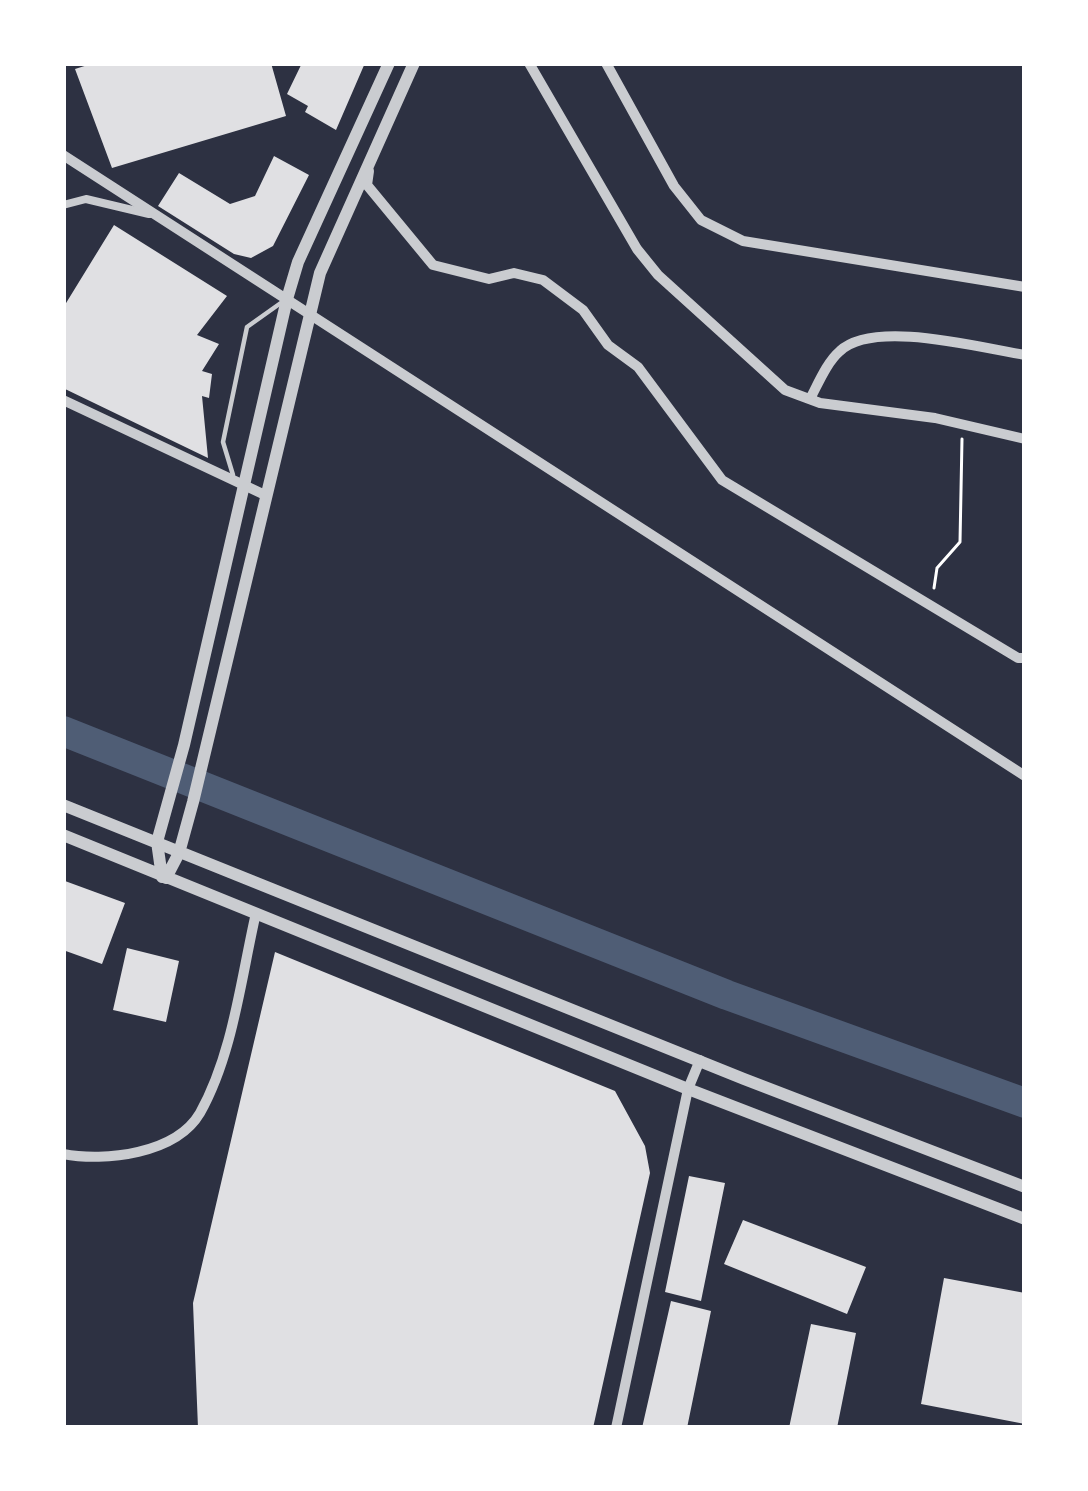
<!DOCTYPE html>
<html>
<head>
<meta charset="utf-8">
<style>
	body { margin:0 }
	#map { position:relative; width:1088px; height:1491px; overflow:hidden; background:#2d3142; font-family:"Zilla Slab",serif }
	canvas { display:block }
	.frame { position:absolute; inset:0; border:66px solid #fff; pointer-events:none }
</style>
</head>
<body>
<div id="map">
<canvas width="1088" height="1491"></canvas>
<div class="frame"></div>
</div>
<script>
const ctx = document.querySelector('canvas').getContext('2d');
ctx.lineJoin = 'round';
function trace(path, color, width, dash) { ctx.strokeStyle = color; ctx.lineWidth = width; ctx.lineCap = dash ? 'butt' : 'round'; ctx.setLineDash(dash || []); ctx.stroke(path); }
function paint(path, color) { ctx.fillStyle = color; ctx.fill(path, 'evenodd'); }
const river = new Path2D(`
	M 63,731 L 727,995 L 1025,1103`);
const building = new Path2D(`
	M 94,63 L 271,63 L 286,116 L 112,168 L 75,69 Z
	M 302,63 L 365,63 L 336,130 L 305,112 L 308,106 L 287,94 Z
	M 274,156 L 309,175 L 273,246 L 251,258 L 234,254 L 158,206 L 179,173 L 230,204 L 255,196 Z
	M 114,225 L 227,296 L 197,335 L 219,344 L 202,371 L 212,374 L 209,398 L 202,396 L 208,458 L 63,388 L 63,308 Z
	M 65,881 L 125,903 L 102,964 L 63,950 Z
	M 127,948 L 179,961 L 166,1022 L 113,1010 Z
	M 275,952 L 615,1091 L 645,1146 L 650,1173 L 593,1428 L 198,1428 L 193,1303 Z
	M 689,1176 L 725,1183 L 701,1301 L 665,1292 Z
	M 743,1220 L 866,1267 L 847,1314 L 724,1264 Z
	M 944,1278 L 1025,1293 L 1025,1424 L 921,1404 Z
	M 671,1301 L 711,1311 L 687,1428 L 642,1428 Z
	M 811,1324 L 856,1333 L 837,1428 L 789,1428 Z`);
const path = new Path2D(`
	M 934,588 L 937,568 L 960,542 L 962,439`);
const service = new Path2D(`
	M 233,475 L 223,442 L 247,327 L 285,300`);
const pedestrian = new Path2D(`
	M 63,205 L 86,199 L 149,214`);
const minor = new Path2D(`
	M 529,63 L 637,249 L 658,275 L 785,390 L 820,403 L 935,418 L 1025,439
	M 606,63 L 674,186 L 701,220 L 743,241 L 1025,287
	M 63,155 L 1025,776
	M 369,171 L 367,185 L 433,265 L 489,279 L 514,273 L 543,280 L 583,310 L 608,345 L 638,367 L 722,480 L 1018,658 L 1025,658
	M 810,399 C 818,384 827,362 840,351 C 874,319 981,348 1025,355
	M 63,400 L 265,495
	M 63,1154 C 105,1162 176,1154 200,1113 C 233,1054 241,978 256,913
	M 616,1428 L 688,1089 L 700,1060`);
const tertiary = new Path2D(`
	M 63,805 L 744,1079 L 1025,1187
	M 63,835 L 688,1089 L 1025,1219
	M 162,877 L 157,842 L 184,745 L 287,299 L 298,262 L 389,63
	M 166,878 L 179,853 L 193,802 L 320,273 L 414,63`);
trace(river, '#4f5d75', 30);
paint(building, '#e0e0e3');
trace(path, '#fff', 3);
trace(service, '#caccd0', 4.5);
trace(pedestrian, '#caccd0', 8);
trace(minor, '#caccd0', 10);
trace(tertiary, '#caccd0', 12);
</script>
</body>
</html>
